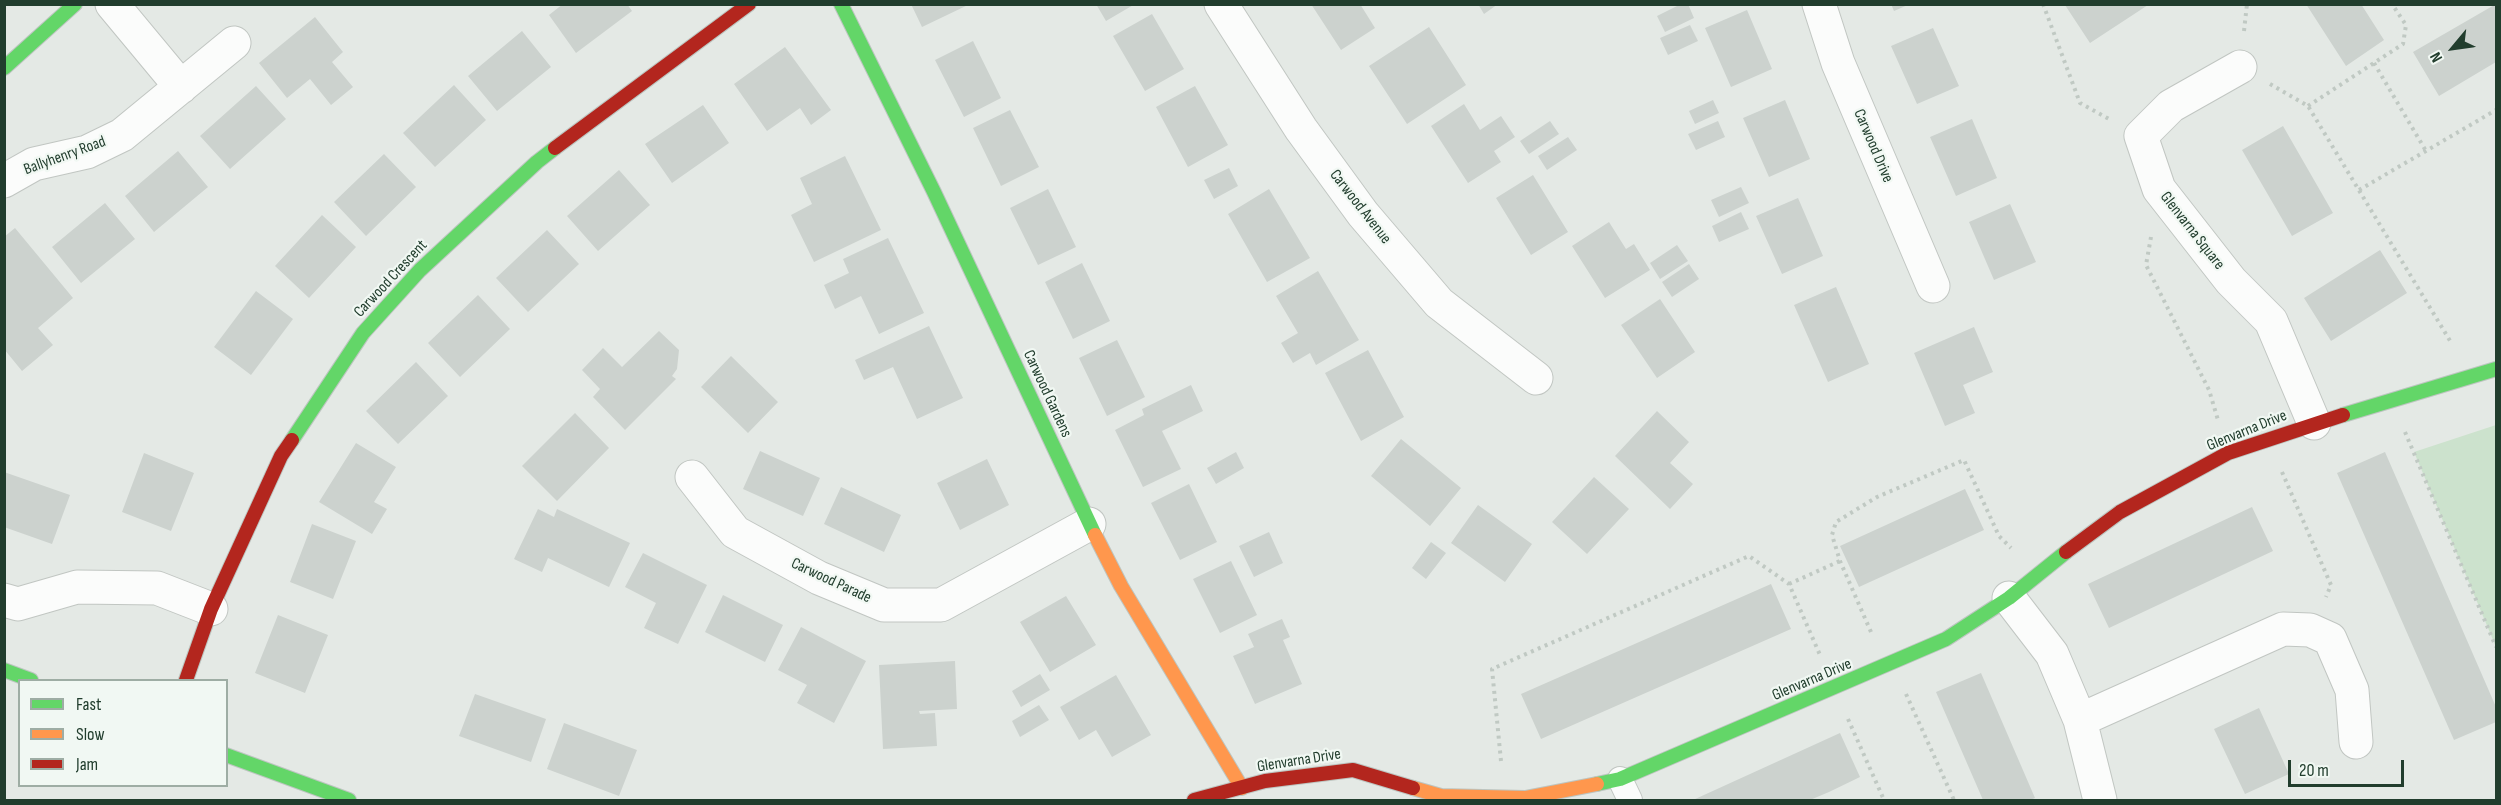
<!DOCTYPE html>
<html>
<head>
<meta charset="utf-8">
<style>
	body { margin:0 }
	#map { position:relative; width:2501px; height:805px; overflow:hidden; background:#e4e9e5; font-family:"Sofia Sans Condensed",sans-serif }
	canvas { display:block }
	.frame { position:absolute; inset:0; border:6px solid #213d2d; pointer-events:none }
	.legend { position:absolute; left:18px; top:679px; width:210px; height:108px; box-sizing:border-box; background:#f1f8f3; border:2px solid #9eada4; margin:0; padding:8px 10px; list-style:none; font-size:18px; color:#213d2d }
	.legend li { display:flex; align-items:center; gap:12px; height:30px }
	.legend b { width:30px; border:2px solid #9eada4 }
	.north { position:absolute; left:2423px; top:18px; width:60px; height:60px; -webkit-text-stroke:4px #f1f8f3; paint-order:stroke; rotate:241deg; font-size:16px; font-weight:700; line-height:24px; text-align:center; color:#213d2d }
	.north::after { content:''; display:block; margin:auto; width:21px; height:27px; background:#213d2d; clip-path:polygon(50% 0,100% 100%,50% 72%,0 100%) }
	.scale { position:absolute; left:2288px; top:760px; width:116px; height:27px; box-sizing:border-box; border:3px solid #213d2d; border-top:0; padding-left:8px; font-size:18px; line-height:21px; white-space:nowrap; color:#213d2d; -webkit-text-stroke:4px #f1f8f3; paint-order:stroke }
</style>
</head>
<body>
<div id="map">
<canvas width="2501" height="805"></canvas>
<div class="frame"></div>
<ul class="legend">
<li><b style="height:8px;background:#63d668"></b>Fast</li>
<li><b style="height:8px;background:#ff974d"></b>Slow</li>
<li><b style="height:8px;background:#b3261e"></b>Jam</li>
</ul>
<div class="north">N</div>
<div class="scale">20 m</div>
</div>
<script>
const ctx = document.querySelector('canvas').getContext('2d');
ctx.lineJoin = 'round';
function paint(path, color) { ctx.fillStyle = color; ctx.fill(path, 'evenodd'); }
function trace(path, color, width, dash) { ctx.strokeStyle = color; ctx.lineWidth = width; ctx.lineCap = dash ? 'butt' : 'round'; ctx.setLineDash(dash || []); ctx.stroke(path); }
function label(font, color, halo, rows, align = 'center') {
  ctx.font = font + ' "Sofia Sans Condensed",sans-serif'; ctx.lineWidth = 4.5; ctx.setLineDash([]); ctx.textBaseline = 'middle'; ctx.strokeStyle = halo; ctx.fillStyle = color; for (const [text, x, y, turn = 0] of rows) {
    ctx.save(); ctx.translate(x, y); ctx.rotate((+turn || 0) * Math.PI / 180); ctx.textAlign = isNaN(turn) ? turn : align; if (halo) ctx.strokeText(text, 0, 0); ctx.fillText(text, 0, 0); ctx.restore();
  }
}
const green = new Path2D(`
	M 2496,425 L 2496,647 L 2414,452 Z`);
const building = new Path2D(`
	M 563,4 L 627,4 L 632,11 L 576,53 L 549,15 Z
	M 911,4 L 970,4 L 922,27 Z
	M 1096,4 L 1135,4 L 1106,21 Z
	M 1311,4 L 1360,4 L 1375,28 L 1341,50 Z
	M 1478,4 L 1498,4 L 1484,14 Z
	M 1681,4 L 1688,4 L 1694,18 L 1665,32 L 1657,16 Z
	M 1891,4 L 1910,4 L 1894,11 Z
	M 2306,4 L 2361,4 L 2384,40 L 2346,66 Z
	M 2496,4 L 2496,62 L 2439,96 L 2413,52 Z
	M 2065,5 L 2148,5 L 2090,43 Z
	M 1747,10 L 1772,69 L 1731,87 L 1705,28 Z
	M 1152,14 L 1184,69 L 1145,91 L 1113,36 Z
	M 315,17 L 343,52 L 332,62 L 353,87 L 331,105 L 310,79 L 287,98 L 259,63 Z
	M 1690,25 L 1698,41 L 1668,55 L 1660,38 Z
	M 1429,27 L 1466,85 L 1407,124 L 1369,66 Z
	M 1933,28 L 1959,86 L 1917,104 L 1891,46 Z
	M 522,31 L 551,67 L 497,111 L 468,76 Z
	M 973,41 L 1001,98 L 964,117 L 935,60 Z
	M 785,47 L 831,110 L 811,125 L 800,108 L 767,131 L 734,84 Z
	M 454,85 L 486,120 L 435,167 L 403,133 Z
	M 256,86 L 286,119 L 230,169 L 200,136 Z
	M 1195,86 L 1228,145 L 1188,167 L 1156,107 Z
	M 1713,100 L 1719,113 L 1695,124 L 1689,111 Z
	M 1785,100 L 1810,159 L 1769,177 L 1743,118 Z
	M 1464,104 L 1480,130 L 1501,116 L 1515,137 L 1494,151 L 1501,162 L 1468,183 L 1431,126 Z
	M 703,105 L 729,143 L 672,183 L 645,144 Z
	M 1010,110 L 1039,167 L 1001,186 L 973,128 Z
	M 1972,119 L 1997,178 L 1956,196 L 1930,137 Z
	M 1550,121 L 1559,134 L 1529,154 L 1520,141 Z
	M 1718,121 L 1725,137 L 1696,150 L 1688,134 Z
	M 2283,126 L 2333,213 L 2292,236 L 2242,150 Z
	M 1568,137 L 1577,150 L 1547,170 L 1538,156 Z
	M 178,151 L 208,187 L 154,232 L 125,196 Z
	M 384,154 L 416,187 L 366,236 L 334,202 Z
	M 845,156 L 881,230 L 814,262 L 791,215 L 812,204 L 800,178 Z
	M 1229,168 L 1238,186 L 1214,199 L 1204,180 Z
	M 619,170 L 650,205 L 598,251 L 567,216 Z
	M 1533,175 L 1568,232 L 1531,255 L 1496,198 Z
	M 1741,187 L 1749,203 L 1719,217 L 1711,200 Z
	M 1048,189 L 1076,247 L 1038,265 L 1010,208 Z
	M 1269,189 L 1310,258 L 1267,282 L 1228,214 Z
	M 1798,198 L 1823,256 L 1782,274 L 1756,216 Z
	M 105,203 L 135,239 L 81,283 L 52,247 Z
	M 2010,204 L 2036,262 L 1994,280 L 1969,222 Z
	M 1741,212 L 1749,229 L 1719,242 L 1712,226 Z
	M 322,215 L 356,247 L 309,298 L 275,266 Z
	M 1609,222 L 1626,249 L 1634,244 L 1650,270 L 1605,298 L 1572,246 Z
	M 15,228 L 73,298 L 38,328 L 53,345 L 22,371 L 4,349 L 4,237 Z
	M 547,230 L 579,264 L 528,312 L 496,278 Z
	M 888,238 L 924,313 L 879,334 L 861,296 L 835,309 L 824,285 L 849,273 L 843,259 Z
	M 1677,245 L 1688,261 L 1660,279 L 1650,263 Z
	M 2380,250 L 2407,293 L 2331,341 L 2304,298 Z
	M 1082,263 L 1110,321 L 1073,339 L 1045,282 Z
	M 1689,264 L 1699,279 L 1672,297 L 1662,282 Z
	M 1318,271 L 1359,340 L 1316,365 L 1310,353 L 1293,363 L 1281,343 L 1298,333 L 1276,296 Z
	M 1836,287 L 1869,364 L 1828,382 L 1794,305 Z
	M 256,291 L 293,319 L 251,375 L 214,347 Z
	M 478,295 L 510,329 L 460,377 L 428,343 Z
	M 1660,299 L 1695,352 L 1657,378 L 1621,325 Z
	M 929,326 L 963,398 L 917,419 L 893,367 L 864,380 L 855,360 Z
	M 1974,327 L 1993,372 L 1963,385 L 1975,413 L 1945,426 L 1914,353 Z
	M 659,331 L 679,350 L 677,369 L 672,376 L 676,379 L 625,430 L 593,397 L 600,389 L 582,370 L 603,348 L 622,367 Z
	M 1117,340 L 1145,397 L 1107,416 L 1079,358 Z
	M 1368,350 L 1404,417 L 1361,441 L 1325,373 Z
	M 731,356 L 778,402 L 748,433 L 701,387 Z
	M 416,362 L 448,396 L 398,444 L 366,411 Z
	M 1191,385 L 1203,411 L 1162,431 L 1181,469 L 1143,487 L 1115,430 L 1144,415 L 1142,409 Z
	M 1657,411 L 1689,442 L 1670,463 L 1693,484 L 1670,509 L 1615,456 Z
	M 575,413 L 609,448 L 557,501 L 522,466 Z
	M 1401,439 L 1461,488 L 1430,526 L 1371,476 Z
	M 356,443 L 396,467 L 374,502 L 387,509 L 372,534 L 319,502 Z
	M 760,451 L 820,478 L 803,516 L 743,489 Z
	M 1236,452 L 1244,468 L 1216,484 L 1207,468 Z
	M 2385,452 L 2496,707 L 2496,722 L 2454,740 L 2337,473 Z
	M 144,453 L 194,473 L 171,531 L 122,512 Z
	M 987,459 L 1009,505 L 960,530 L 937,483 Z
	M 4,472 L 70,495 L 52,544 L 4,527 Z
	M 1594,477 L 1629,509 L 1587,554 L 1552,522 Z
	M 1189,484 L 1217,542 L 1180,560 L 1151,503 Z
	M 841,487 L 901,515 L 884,552 L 824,524 Z
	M 1965,489 L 1984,530 L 1859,587 L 1840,546 Z
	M 1478,505 L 1532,544 L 1505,582 L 1451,543 Z
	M 2252,507 L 2273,551 L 2109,628 L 2088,584 Z
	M 538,509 L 554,517 L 557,509 L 630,543 L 609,587 L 548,558 L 542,572 L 514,559 Z
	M 312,524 L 356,541 L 333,599 L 290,582 Z
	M 1269,532 L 1283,563 L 1254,577 L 1239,546 Z
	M 1431,542 L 1446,553 L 1426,579 L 1412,568 Z
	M 643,553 L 707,585 L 678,644 L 644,628 L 656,603 L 625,587 Z
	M 1231,561 L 1257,615 L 1220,633 L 1193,579 Z
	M 1771,584 L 1791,629 L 1541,739 L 1521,694 Z
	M 723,595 L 783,625 L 765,662 L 705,632 Z
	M 1066,596 L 1096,645 L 1050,672 L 1020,622 Z
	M 278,615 L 328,635 L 305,693 L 255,673 Z
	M 1282,619 L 1290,637 L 1283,640 L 1302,684 L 1255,704 L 1233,656 L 1254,647 L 1248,634 Z
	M 801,627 L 866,661 L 834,723 L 797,703 L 807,685 L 778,670 Z
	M 955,661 L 957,709 L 919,711 L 920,714 L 935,713 L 937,746 L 883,749 L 879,665 Z
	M 1981,673 L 2035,798 L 2030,800 L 1983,800 L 1936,692 Z
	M 1040,674 L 1050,690 L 1021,707 L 1012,691 Z
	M 1116,675 L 1151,735 L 1112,757 L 1096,730 L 1079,740 L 1060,707 Z
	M 475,694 L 546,719 L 531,762 L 459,736 Z
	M 1039,705 L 1049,720 L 1020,737 L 1012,721 Z
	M 2259,708 L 2289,774 L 2245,794 L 2214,729 Z
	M 564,723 L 637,750 L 619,796 L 547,769 Z
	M 1840,733 L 1860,777 L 1829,792 L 1810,800 L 1693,800 Z`);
const path = new Path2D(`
	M 2043,4 L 2080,103 L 2109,119
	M 2244,31 L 2247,4
	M 2374,63 L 2426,151
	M 2270,84 L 2308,106 L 2452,344
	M 2308,106 L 2403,44 L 2406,25 L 2392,4
	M 2359,190 L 2496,110
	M 2151,237 L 2146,265 L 2209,390 L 2218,420
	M 2405,432 L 2496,647
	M 2282,472 L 2331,585 L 2326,597
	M 1789,584 L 1840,561
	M 1871,632 L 1840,561 L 1832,535 L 1836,522 L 1877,497 L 1964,460 L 1999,536 L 2011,548
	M 1906,694 L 1954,800
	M 1848,719 L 1884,800
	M 1501,761 L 1492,669 L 1749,556 L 1789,584 L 1820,655`);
const lane = new Path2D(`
	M 1620,779 L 1630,800`);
const street = new Path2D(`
	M 112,4 L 181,87
	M 1221,4 L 1301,129 L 1363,214 L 1439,303 L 1536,378
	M 1819,4 L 1838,63 L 1933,286
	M 2240,67 L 2171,106 L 2141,136 L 2159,189 L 2231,281 L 2271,321 L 2314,423
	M 4,181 L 34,164 L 87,152 L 122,135 L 234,43
	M 692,477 L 735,532 L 819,578 L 884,605 L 941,605 L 1089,524
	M 2009,598 L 2052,654 L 2080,720 L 2100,800
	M 4,600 L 18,604 L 77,587 L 157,588 L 211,609
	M 2080,720 L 2283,629 L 2310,630 L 2330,639 L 2352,690 L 2356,742`);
const fast = new Path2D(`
	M 841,4 L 934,192 L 1095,535
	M 4,68 L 75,4
	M 2343,415 L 2496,369
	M 292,440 L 363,333 L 420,270 L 537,162 L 555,148
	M 4,670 L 31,680
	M 226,755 L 349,800
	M 1597,784 L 1620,779 L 1946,639 L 2009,598 L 2066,552`);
const slow = new Path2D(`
	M 1095,535 L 1121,586 L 1242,788
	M 1413,788 L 1441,796 L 1525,798 L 1597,784`);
const jam = new Path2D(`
	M 555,148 L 749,4
	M 2066,552 L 2120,512 L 2228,453 L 2343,415
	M 186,680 L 211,609 L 281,456 L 292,440
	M 1194,800 L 1265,781 L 1353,770 L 1413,788`);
const streetNames = [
	["Carwood Drive",1873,146,67],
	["Ballyhenry Road",65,156,-20],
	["Carwood Avenue",1360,207,52],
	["Glenvarna Square",2192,231,52],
	["Carwood Crescent",391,279,-47],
	["Carwood Gardens",1047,394,65],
	["Glenvarna Drive",2247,431,-22],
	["Carwood Parade",831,581,25],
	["Glenvarna Drive",1812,680,-23],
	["Glenvarna Drive",1299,761,-9]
];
paint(green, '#cce2cd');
paint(building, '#ccd2ce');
trace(lane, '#c1c6c2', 26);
trace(street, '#c1c6c2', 35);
trace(fast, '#bdc5c0', 16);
trace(slow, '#bdc5c0', 16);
trace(jam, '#bdc5c0', 16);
trace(path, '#c0c9c3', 4, [3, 4.5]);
trace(lane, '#fbfcfb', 24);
trace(street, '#fbfcfb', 33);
trace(fast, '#63d668', 14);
trace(slow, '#ff974d', 14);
trace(jam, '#b3261e', 14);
label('16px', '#213d2d', '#f1f8f3', streetNames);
</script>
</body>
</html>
